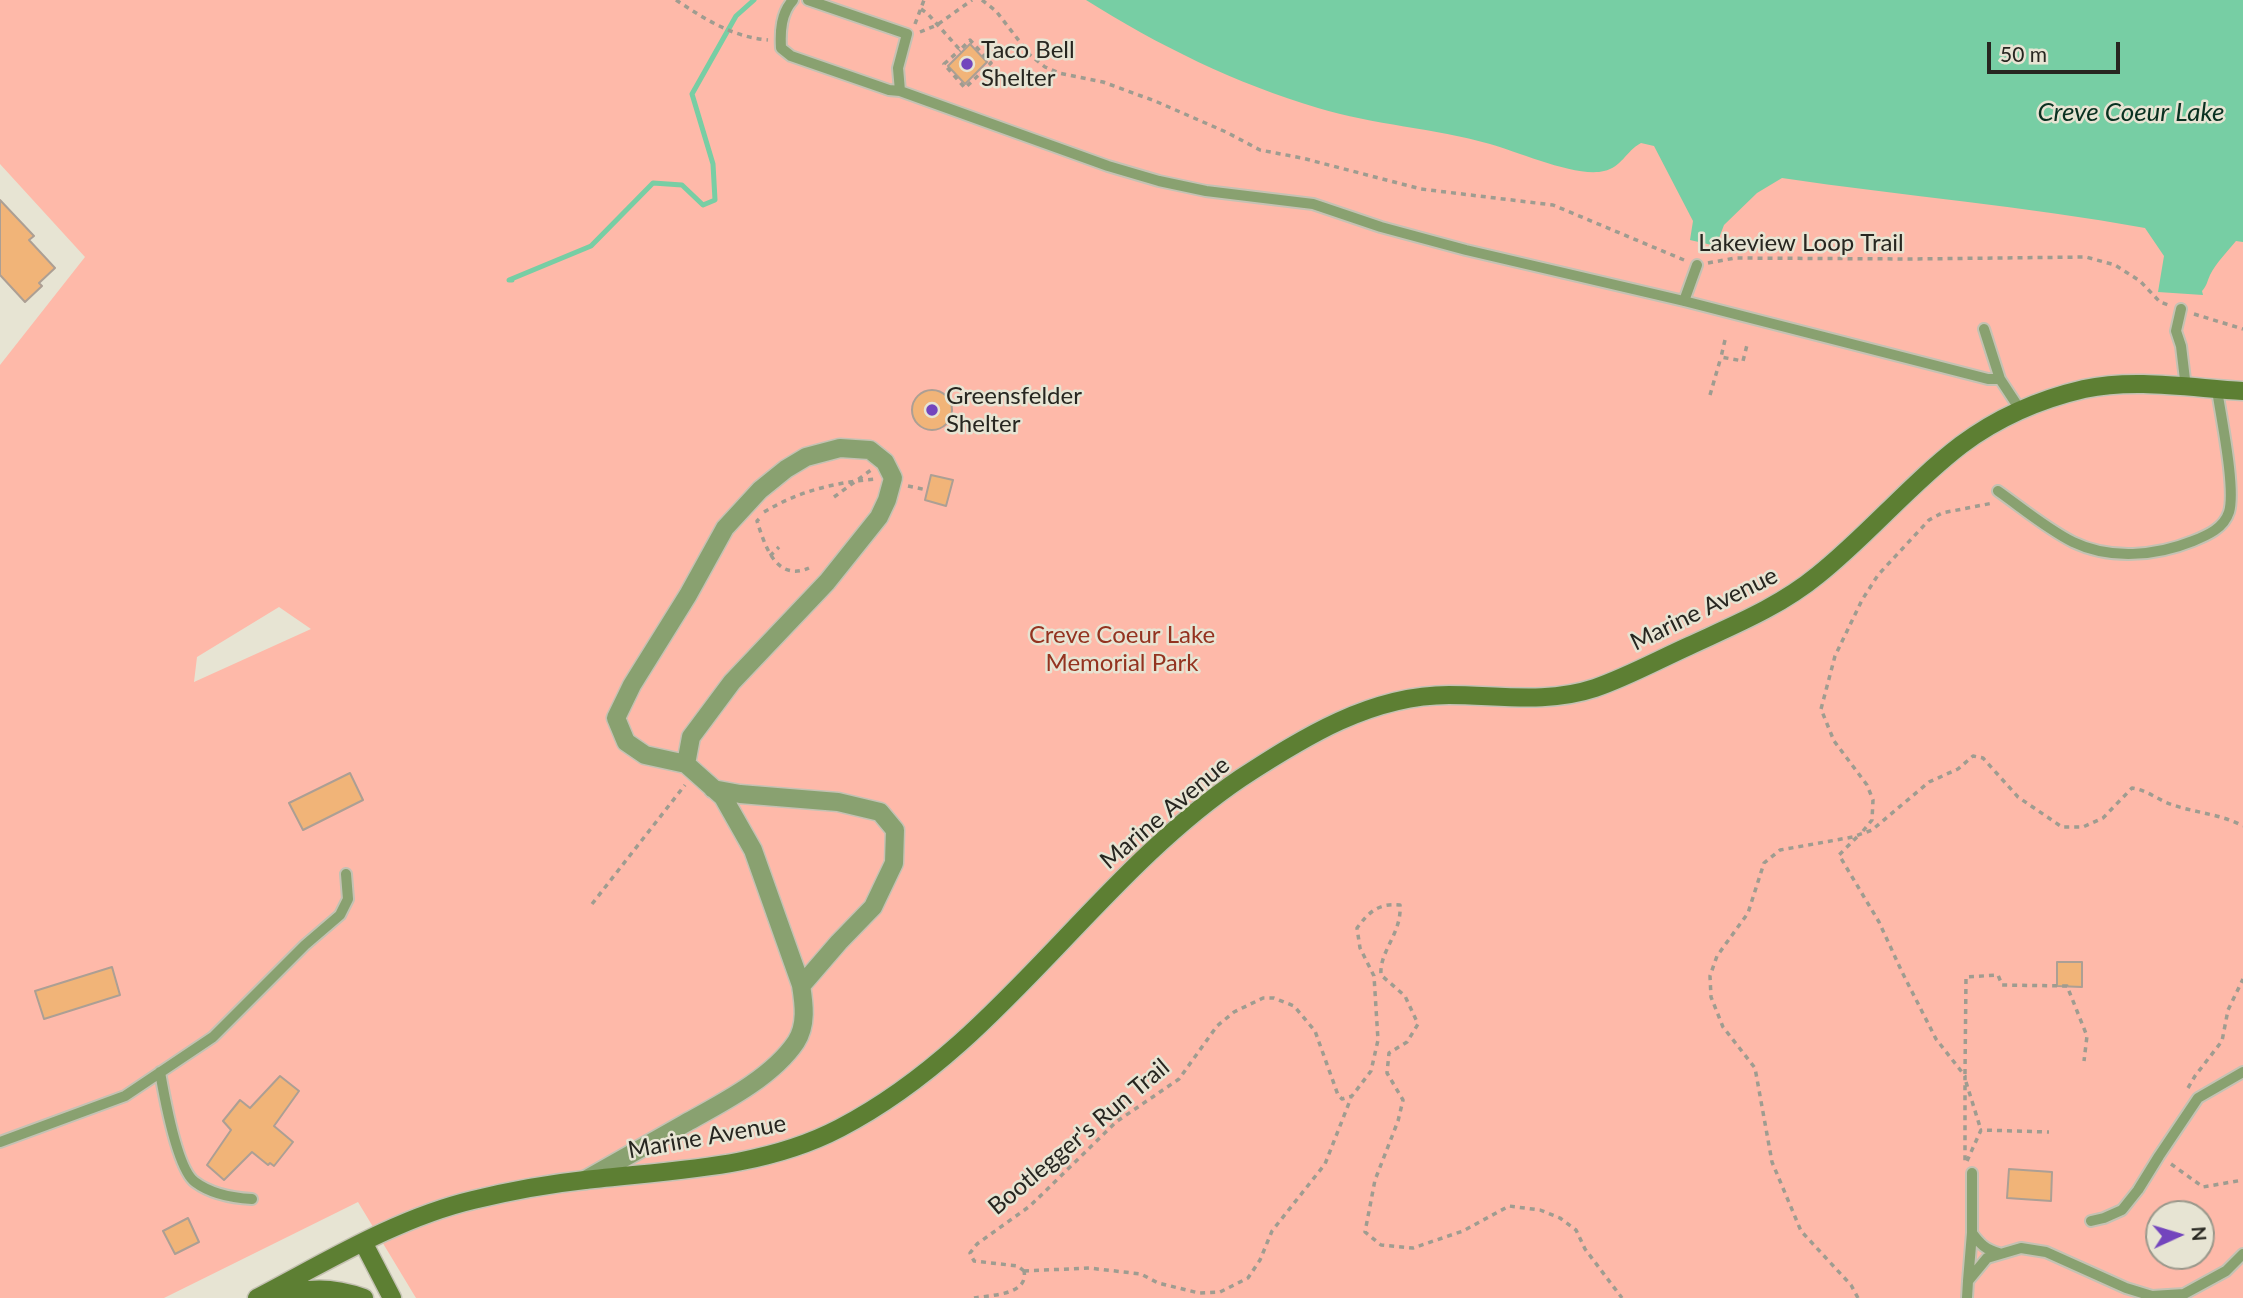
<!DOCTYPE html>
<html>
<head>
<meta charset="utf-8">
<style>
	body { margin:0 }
	#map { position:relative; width:2243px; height:1298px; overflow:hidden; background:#e7e4d3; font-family:Lato,sans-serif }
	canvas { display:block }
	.north { position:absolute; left:2145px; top:1200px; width:70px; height:70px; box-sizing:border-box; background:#e7e4d3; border:2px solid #9a988b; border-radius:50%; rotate:86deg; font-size:19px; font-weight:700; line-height:28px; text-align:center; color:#272620 }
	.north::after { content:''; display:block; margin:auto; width:24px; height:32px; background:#7345bd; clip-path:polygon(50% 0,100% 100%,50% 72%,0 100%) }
	.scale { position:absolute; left:1987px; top:42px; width:133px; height:32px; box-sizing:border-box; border:4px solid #272620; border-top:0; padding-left:9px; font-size:21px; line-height:24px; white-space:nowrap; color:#272620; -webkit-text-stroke:5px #e7e4d3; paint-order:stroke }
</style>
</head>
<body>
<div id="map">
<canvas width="2243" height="1298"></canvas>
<div class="north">N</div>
<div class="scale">50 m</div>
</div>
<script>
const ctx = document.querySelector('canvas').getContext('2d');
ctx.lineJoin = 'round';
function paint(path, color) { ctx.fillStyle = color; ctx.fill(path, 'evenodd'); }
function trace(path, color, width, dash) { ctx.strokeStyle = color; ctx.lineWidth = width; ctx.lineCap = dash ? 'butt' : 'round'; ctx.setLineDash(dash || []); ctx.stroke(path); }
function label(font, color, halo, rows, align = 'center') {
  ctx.font = font + ' Lato,sans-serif'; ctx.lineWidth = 5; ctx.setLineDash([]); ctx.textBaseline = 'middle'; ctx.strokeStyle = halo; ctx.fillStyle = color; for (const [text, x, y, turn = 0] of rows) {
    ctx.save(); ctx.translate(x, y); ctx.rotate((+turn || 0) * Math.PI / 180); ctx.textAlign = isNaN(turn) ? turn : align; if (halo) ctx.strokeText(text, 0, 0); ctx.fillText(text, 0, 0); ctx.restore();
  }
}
const green = new Path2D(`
	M 0,0 L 2243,0 L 2243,1298 L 416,1298 L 358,1202 L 164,1298 L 0,1298 L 0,365 L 85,257 L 0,164 ZM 279,607 L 311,629 L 194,682 L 197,657 ZM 2159,1214 L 2201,1214 L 2201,1256 L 2159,1256 Z`);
const water = new Path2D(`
	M 1086,0 L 2243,0 L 2243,242 L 2236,241 C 2228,251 2216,263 2210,275 C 2207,282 2207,285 2202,291 L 2203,295 L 2158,292 L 2164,256 L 2145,228 C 2025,206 1903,196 1782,178 L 1757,193 L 1724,225 L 1716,246 L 1690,240 L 1693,221 L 1654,146 L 1641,143 C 1625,152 1622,167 1604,171 C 1577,178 1519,152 1490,144 C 1434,128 1374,125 1318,108 C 1237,84 1157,45 1086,0 Z`);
const stream = new Path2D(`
	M 512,280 L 509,280 L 591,246 L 653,183 L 682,185 L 703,205 L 715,200 L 713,164 L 692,94 L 736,16 L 754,0`);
const building = new Path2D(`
	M 970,44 L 987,62 L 965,84 L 948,66 Z
	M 0,200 L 34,236 L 29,240 L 55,268 L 39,283 L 42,286 L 25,302 L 0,275 Z
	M912 410a20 20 0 1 1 40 0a20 20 0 1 1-40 0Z
	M 931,475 L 953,480 L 946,506 L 925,500 Z
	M 350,773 L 363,800 L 303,830 L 289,803 Z
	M 2057,962 L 2082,962 L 2082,987 L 2057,986 Z
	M 112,967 L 120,995 L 44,1019 L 35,991 Z
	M 280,1076 L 299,1091 L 274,1126 L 293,1142 L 274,1166 L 270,1163 L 268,1165 L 252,1152 L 224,1180 L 207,1165 L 231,1130 L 223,1121 L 240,1100 L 250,1108 Z
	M 2009,1169 L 2052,1172 L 2051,1201 L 2007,1198 Z
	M 188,1218 L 199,1242 L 175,1254 L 163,1231 Z`);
const path = new Path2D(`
	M 676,0 C 705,19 732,37 768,40
	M 982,0 L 996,11 L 1030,55 L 1045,67 L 1059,73 L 1103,82 L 1155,101 L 1226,132 L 1260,150 L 1302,158 L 1421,189 L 1553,205 L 1684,260
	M 921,9 L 928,14 L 960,50 L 970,40 L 991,63 L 965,88 L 944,64 L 960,50
	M 915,24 L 924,0
	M 920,32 L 937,25 L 972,0
	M 1708,263 L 1735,258 L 1911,259 L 2086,257 L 2115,265 L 2140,281 L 2160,302 L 2171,306
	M 2194,314 L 2243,329
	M 1725,340 L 1721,357 L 1743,361 L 1747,345
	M 1710,395 L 1721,357
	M 908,486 L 927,490
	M 834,497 L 871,470
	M 764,512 C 799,491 836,482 876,479
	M 759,519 L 757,521 C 765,546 776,582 809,568
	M 770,556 L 779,547
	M 1863,831 L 1872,820 L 1873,800 L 1867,785 L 1834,741 L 1821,709 L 1835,656 L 1862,600 L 1878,575 L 1929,520 L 1942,513 L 1993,503
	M 1857,837 L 1839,855 L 1879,922 L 1902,972 L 1936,1039 L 1965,1076 L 1965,1163
	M 592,904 L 685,785
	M 1965,1074 L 1966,977 L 1998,975 L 2002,985 L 2067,986 L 2087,1036 L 2084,1061
	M 1966,1082 L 1981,1130
	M 2188,1088 L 2195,1076 L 2222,1041 L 2228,1010 L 2243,979
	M 1967,1161 L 1981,1130 L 2049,1132
	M 2171,1164 L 2203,1187 L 2243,1180
	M 1024,1271 L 1018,1266 L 974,1261 L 970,1253 L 977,1244 L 1030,1206 L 1116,1122 L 1179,1079 L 1217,1026 L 1234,1012 L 1263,998 L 1274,998 L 1294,1006 L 1315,1031 L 1338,1095 L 1342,1099 L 1352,1096 L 1371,1071 L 1378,1040 L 1374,976 L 1360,948 L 1357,928 C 1369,912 1378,903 1400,905 C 1402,934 1379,951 1381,975 L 1405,996 L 1418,1024 L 1407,1042 L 1389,1053 L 1387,1073 L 1403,1100 L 1398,1121 L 1375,1180 L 1365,1232 L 1381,1245 L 1413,1248 L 1463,1231 L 1509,1206 L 1540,1210 L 1560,1218 L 1576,1230 L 1585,1249 L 1622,1298
	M 1024,1271 L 1089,1268 L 1141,1274 L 1158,1283 L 1199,1293 L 1220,1292 L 1248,1278 L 1260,1260 L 1272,1231 L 1325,1164 L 1351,1098
	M 974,1298 C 991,1295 1029,1295 1024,1271
	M 1858,1298 L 1851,1285 L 1801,1231 L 1772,1162 L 1755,1068 L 1723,1027 L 1711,997 L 1710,976 L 1717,956 L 1748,913 L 1764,863 L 1780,850 L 1853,837 L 1872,830 L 1929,782 L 1958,769 L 1973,756 L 1983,758 L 2018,797 L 2062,827 L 2083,827 L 2103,818 L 2132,788 C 2148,790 2159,801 2173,805 C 2196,813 2221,814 2243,826`);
const lane = new Path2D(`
	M 793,0 C 781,13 780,31 781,48 L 791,56 L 889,90 L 900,91 L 1108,166 L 1159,181 L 1206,191 L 1313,204 L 1381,227 L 1466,250 L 1684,301 L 1988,379 L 2000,379
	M 808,0 L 907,34 L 898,68 L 900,91
	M 1684,301 L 1697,265
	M 2181,309 L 2176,331 L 2181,346 L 2186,388
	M 1984,329 L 2000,379 L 2021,411
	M 1998,491 C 2022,508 2047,529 2073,542 C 2110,560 2156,556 2193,541 C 2208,535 2224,528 2229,512 C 2236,489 2221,417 2217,390
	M 160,1072 C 164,1095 177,1169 195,1182 C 211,1194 233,1198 252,1199
	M 0,1142 L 125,1096 L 213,1037 L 305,945 L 340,915 L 348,899 L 346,874
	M 2091,1221 L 2104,1218 L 2122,1210 L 2138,1190 L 2159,1156 L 2198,1098 L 2243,1072
	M 1972,1233 C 1980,1244 1986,1250 1999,1253
	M 1968,1281 L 1972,1233 L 1972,1173
	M 1967,1298 L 1968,1281 L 1987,1258 L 2021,1248 L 2046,1252 L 2126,1288 L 2152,1296 L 2184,1294 L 2226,1271 L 2243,1254`);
const street = new Path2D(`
	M 840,448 L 870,450 L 885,462 L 893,478 L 887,500 L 879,517 L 827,582 L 732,682 L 691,737 L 686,764 L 645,755 L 626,742 L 616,718 L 632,685 L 688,595 L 725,528 L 760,490 L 786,469 L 806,457 Z
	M 713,789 L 740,794 L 838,802 L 880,812 L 895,830 L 894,863 L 873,907 L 839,942 L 801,986
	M 585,1180 C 618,1161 651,1143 684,1124 C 720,1104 772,1078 796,1042 C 807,1025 804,1004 801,985 L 753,850 L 723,797 L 686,764`);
const secondary = new Path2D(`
	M 363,1242 L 392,1298
	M 257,1298 C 326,1262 397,1218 473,1200 C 510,1191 548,1184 585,1180 C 671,1170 762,1169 840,1128 C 1000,1045 1093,878 1241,778 C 1304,737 1371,695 1449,695 C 1498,695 1547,704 1595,688 C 1627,677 1658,660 1689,646 C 1734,625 1779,607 1818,575 C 1868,535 1910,484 1961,445 C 1997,418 2041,399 2084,389 C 2135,378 2191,388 2243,391
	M 282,1298 C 308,1285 338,1289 364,1298`);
const markers = [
	[967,64,7,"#7345bd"],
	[932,410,7,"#7345bd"]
];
const poiNames = [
	["Taco Bell",981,50],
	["Shelter",981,78],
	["Greensfelder",946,396],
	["Shelter",946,424]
];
const streetNames = [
	["Lakeview Loop Trail",1801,243],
	["Marine Avenue",1704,609,-26],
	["Marine Avenue",1165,813,-40],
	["Marine Avenue",707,1137,-10],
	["Bootlegger's Run Trail",1079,1137,-40]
];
const parkNames = [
	["Creve Coeur Lake",1122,635],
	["Memorial Park",1122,663]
];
const waterNames = [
	["Creve Coeur Lake",2131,113]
];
paint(green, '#feb9a9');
paint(water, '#77cea4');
trace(stream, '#77cea4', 5);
paint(building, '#f1b478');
trace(building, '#ac9f94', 2);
trace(lane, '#c4c2b3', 14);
trace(street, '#c4c2b3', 21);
trace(secondary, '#c4c2b3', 21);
trace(path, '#9f9c90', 3.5, [5, 5]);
trace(lane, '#89a170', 10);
trace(street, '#89a170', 18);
trace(secondary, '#5d7f33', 18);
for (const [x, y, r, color] of markers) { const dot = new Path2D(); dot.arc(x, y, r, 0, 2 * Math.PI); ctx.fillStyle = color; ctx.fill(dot); trace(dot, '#e7e4d3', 2.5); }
label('24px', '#272620', '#e7e4d3', poiNames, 'left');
label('24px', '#272620', '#e7e4d3', streetNames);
label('24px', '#943320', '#e7e4d3', parkNames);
label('italic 26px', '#093121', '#e7e4d3', waterNames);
</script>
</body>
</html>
